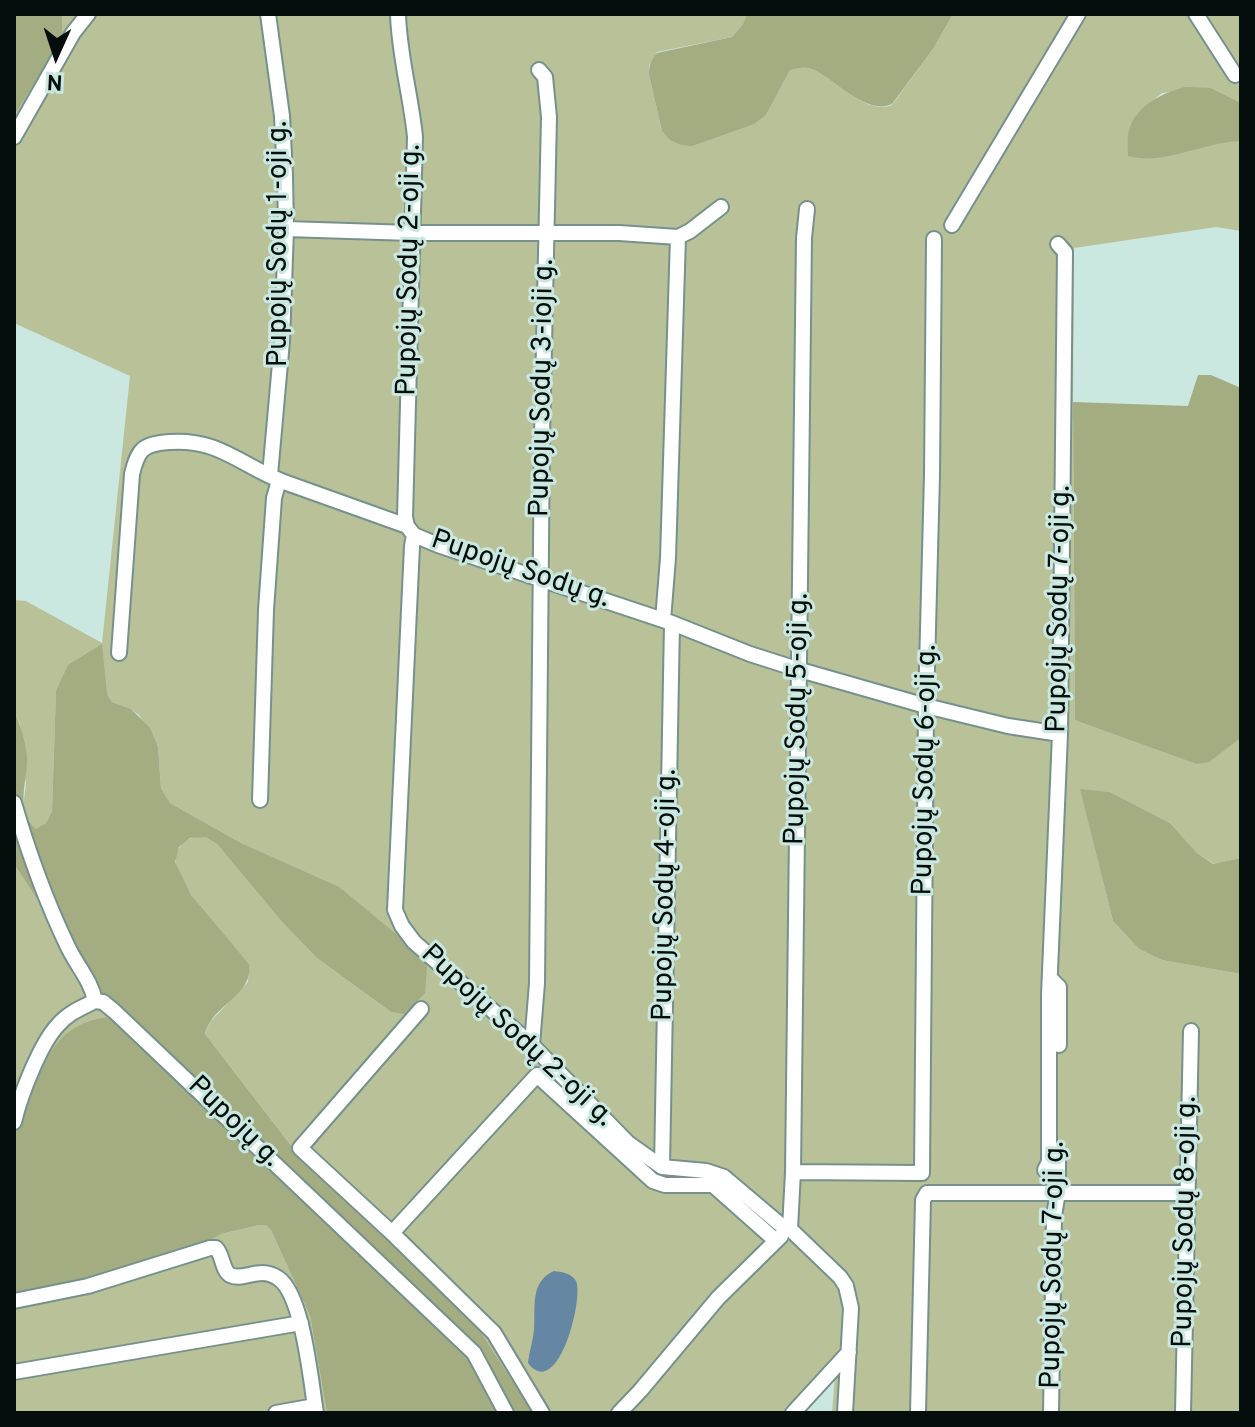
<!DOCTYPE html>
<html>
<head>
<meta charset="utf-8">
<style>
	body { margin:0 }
	#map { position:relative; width:1255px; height:1427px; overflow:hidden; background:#cae7e0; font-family:Overpass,sans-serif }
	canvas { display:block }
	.frame { position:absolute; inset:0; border:16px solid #050e0c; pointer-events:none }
	.north { position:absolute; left:16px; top:16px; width:80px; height:80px; -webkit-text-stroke:6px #cae7e0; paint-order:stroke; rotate:183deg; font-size:22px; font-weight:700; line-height:32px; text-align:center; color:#050e0c }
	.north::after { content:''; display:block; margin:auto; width:28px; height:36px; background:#050e0c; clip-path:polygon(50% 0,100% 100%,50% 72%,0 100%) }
</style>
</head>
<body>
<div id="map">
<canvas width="1255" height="1427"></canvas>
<div class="frame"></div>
<div class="north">N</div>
</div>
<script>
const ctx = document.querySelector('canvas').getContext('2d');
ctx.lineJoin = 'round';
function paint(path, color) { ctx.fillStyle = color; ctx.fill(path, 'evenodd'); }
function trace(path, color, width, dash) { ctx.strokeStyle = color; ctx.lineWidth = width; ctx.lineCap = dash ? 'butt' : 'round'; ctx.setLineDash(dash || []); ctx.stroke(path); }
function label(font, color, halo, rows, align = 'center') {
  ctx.font = font + ' Overpass,sans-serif'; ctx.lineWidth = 6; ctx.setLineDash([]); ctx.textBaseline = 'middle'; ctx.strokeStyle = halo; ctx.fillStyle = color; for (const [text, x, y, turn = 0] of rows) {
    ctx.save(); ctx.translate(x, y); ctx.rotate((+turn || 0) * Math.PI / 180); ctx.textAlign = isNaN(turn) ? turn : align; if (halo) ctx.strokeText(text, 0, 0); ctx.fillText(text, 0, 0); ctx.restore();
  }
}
const green = new Path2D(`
	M 62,14 L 747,14 L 743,24 L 732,37 L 657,52 L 649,66 L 649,75 L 662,131 L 766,115 L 790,70 C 798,68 806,66 814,70 C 835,80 868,116 892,105 L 933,49 L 953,14 L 1241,14 L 1241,103 L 1211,88 L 1162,93 L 1137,114 L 1129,130 L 1223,141 L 1241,141 L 1241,231 L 1216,227 L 1074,248 L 1073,402 L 1075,720 L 1209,761 L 1241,738 L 1241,858 L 1214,864 L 1197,853 L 1170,823 L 1110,792 L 1081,790 L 1113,921 L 1139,949 L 1162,960 L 1241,974 L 1241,1413 L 832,1413 L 835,1376 L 800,1413 L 533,1413 L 477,1326 L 289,1143 L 205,1034 L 210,1022 L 248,982 L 249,964 C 226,937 186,899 176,865 C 172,848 190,833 207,837 C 211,838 214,842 217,844 L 283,923 L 317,958 L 391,1012 L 243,844 L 170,803 L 161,788 L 158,747 L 139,715 L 131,709 L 112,702 L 107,694 L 56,691 L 52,811 L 46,823 L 36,830 L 28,823 L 23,808 L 26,784 L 20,724 L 14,712 L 14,600 L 26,601 L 102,643 L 130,376 L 14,323 L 14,116 L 63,37 Z
	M 14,864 L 59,933 L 107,1001 L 109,1011 L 106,1017 C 76,1022 62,1034 46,1060 C 42,1068 39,1077 34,1083 C 29,1090 20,1095 14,1100 Z
	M 259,1225 L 267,1225 L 271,1230 L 310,1316 L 327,1413 L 14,1413 L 14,1296 L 206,1243 L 221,1234 Z`);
const forest = new Path2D(`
	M 14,14 L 62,14 L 63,37 L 14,116 Z
	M 747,14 L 953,14 L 933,49 L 892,104 C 868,116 835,80 814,70 C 806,66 798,68 790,70 L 766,115 L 754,124 L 692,146 L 681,145 L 670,140 L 662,131 L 649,75 C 649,65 651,60 657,53 L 732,37 L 743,24 Z
	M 1185,87 L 1211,88 L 1241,103 L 1241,141 C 1202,142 1164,166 1128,156 C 1128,148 1127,137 1129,130 C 1136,105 1163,93 1185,87 Z
	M 1198,375 L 1211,375 L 1241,388 L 1241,738 L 1209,762 L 1197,764 L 1075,720 L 1073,402 L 1188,406 Z
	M 102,644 L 107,694 L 112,702 L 131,709 L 150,728 L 158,747 L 161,788 L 170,803 L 243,844 L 339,887 L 418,952 L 427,966 L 425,993 L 404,1014 L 391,1012 L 317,958 L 283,923 L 217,844 L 206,837 L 190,838 L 179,847 L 175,862 L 191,895 L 249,964 C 253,991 223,1002 210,1022 C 209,1023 205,1033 205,1034 L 289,1143 L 477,1326 L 533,1413 L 327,1413 L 310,1316 L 271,1230 L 266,1225 L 259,1225 L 221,1234 L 206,1243 L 199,1253 L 14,1296 L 14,1100 C 20,1095 29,1090 34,1083 C 39,1077 42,1068 46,1060 C 61,1034 76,1022 106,1017 L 109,1011 L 107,1001 L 59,933 L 14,864 L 14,712 C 21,725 25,741 27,756 C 28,781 14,811 36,829 L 46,823 L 52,811 L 56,691 L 68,665 Z
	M 1080,789 L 1110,792 L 1170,823 L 1197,853 L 1213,864 L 1241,858 L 1241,974 L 1162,960 L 1139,949 L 1113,921 Z`);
const water = new Path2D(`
	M 554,1271 C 562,1272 571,1273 576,1281 C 584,1298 558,1402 528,1363 C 529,1352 533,1341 534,1330 C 536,1309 529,1282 554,1271 Z`);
const minor = new Path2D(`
	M 268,14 L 282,116 L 285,176 L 286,229 L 282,341 L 270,475
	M 398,14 C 399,55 411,96 415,137 L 405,517 L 407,526
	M 1196,14 L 1235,75
	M 14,137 L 73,33 L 88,14
	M 952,225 L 1078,14
	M 286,229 L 412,233 L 619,233 L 678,237 L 690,231 L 721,207
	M 414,535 L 412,546 L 395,910 L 402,926 L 414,942 L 532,1045 L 628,1143 L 662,1167 L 706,1171 L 724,1177 L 782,1226 L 790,1229 L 840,1277 L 846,1286 L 851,1308 L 845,1413
	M 663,620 L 668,558 L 678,237
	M 119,653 L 132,474 C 138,449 143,444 169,442 C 219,438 241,466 284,482 C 325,497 366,511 407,526 L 414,535 L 438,545 L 672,623 L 750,654 L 800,670 L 926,706 L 1008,726 L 1060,734
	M 260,800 L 266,610 L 274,498 L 279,480
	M 14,803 C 28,851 45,899 67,945 C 76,965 91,980 95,1001 L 103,1002 L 114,1011 L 474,1353 L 506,1413
	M 1050,978 L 1059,987 L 1059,1045
	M 421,1009 L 300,1148 L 392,1233 L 494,1333 L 542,1413
	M 532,1045 L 537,983 L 542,436 L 549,117 L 545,77 L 539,70
	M 14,1122 C 20,1096 40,1044 58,1025 C 68,1013 81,1008 95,1001
	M 662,1167 L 672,623
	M 1045,1170 L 1049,1162 L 1049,995 L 1060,734 L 1065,252 L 1058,244
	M 793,1172 L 922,1173 L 926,706 L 932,475 L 934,239
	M 790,1229 L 793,1172 L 804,238 L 807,209
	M 392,1233 L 537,1075 L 653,1181 L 665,1185 L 713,1185 L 775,1240
	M 14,1301 L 88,1286 L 210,1248 L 216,1248 C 223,1255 222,1270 230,1275 C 244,1282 259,1265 278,1278 C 303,1294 311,1383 316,1413
	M 14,1372 L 301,1323
	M 276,1413 L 315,1406
	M 619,1413 L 640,1391 L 718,1298 L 781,1236
	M 793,1413 L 849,1352
	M 918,1413 L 923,1200 L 927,1193 L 1187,1193
	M 1051,1413 L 1054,1216 L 1058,1192 L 1058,1150
	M 1183,1413 L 1191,1031`);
const streetNames = [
	["Pupojų Sodų 1-oji g.",280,244,-90],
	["Pupojų Sodų 2-oji g.",411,270,-89],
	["Pupojų Sodų 3-ioji g.",544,388,-89],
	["Pupojų Sodų g.",520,571,19],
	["Pupojų Sodų 7-oji g.",1061,609,-89],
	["Pupojų Sodų 5-oji g.",799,719,-89],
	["Pupojų Sodų 6-oji g.",927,770,-89],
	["Pupojų Sodų 4-oji g.",667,895,-89],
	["Pupojų Sodų 2-oji g.",516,1037,43],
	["Pupojų g.",233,1123,44],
	["Pupojų Sodų 8-oji g.",1187,1222,-89],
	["Pupojų Sodų 7-oji g.",1055,1265,-89]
];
paint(green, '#b9c198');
paint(forest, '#a4ac82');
paint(water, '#6587a4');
trace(minor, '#76918c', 18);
trace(minor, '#fff', 14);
label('28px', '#050e0c', '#cae7e0', streetNames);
</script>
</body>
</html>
